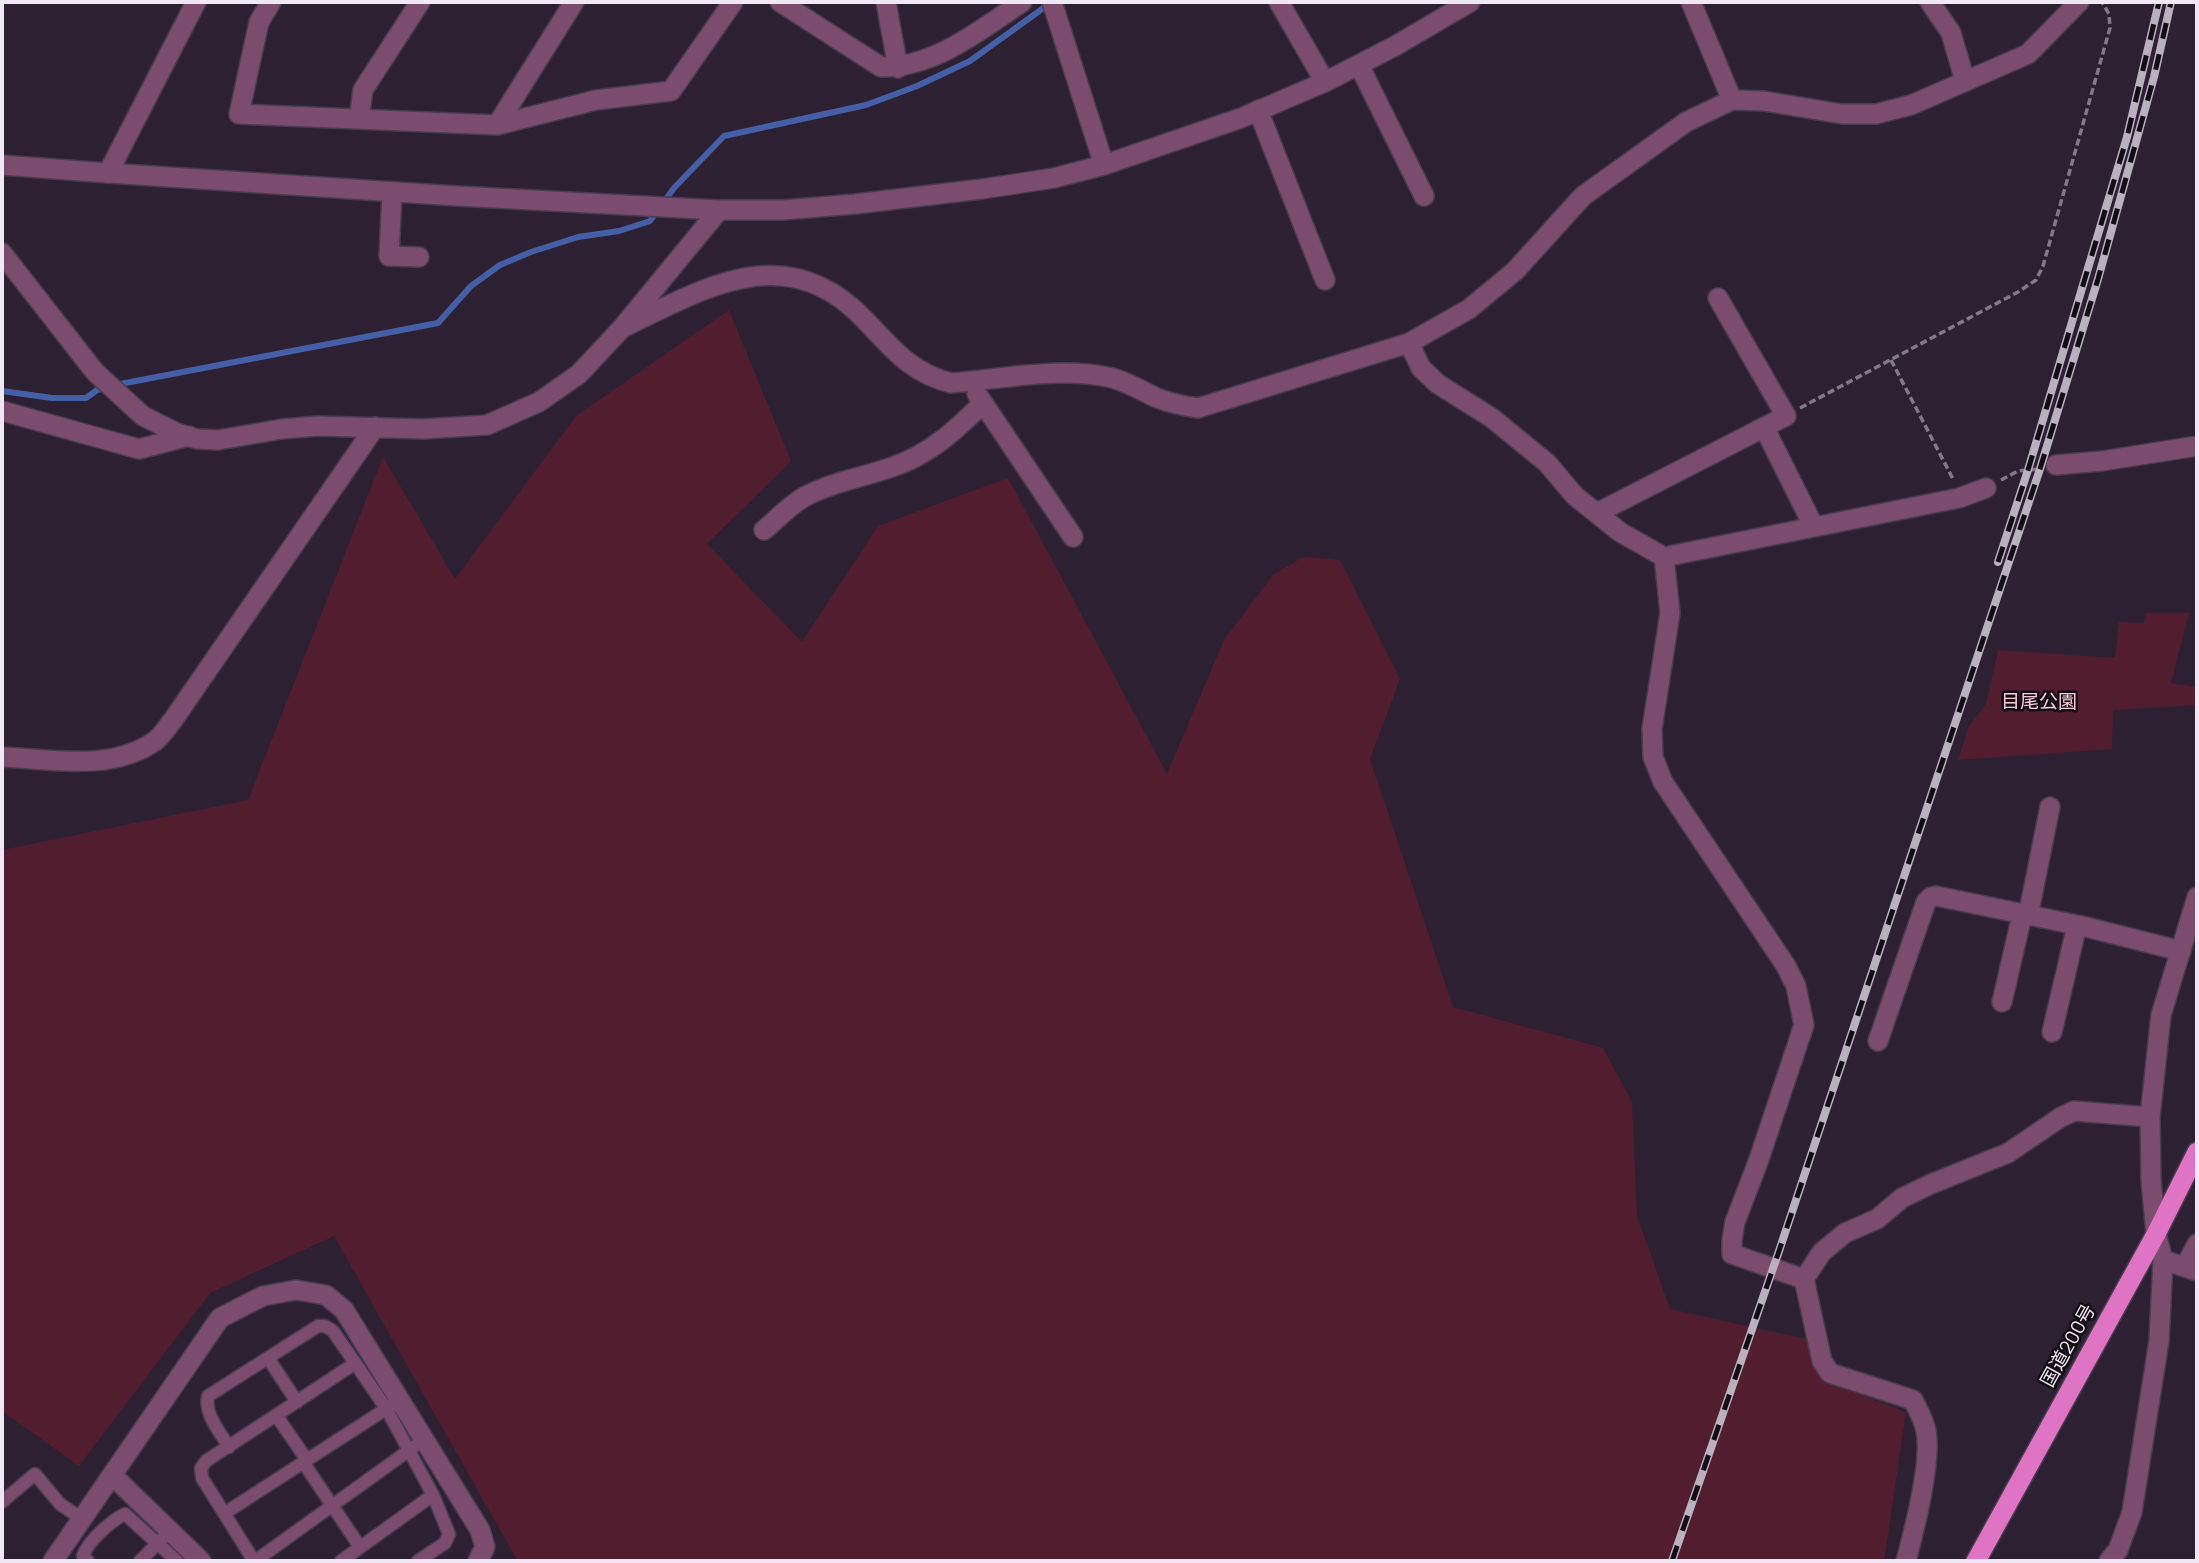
<!DOCTYPE html>
<html>
<head>
<meta charset="utf-8">
<style>
	body { margin:0 }
	#map { position:relative; width:2199px; height:1563px; overflow:hidden; background:#2d2033; font-family:Manrope,sans-serif }
	canvas { display:block }
	.frame { position:absolute; inset:0; border:4px solid #f0e8f5; pointer-events:none }
</style>
</head>
<body>
<div id="map">
<canvas width="2199" height="1563"></canvas>
<div class="frame"></div>
</div>
<script>
const ctx = document.querySelector('canvas').getContext('2d');
ctx.lineJoin = 'round';
function paint(path, color) { ctx.fillStyle = color; ctx.fill(path, 'evenodd'); }
function trace(path, color, width, dash) { ctx.strokeStyle = color; ctx.lineWidth = width; ctx.lineCap = dash ? 'butt' : 'round'; ctx.setLineDash(dash || []); ctx.stroke(path); }
function label(font, color, halo, rows, align = 'center') {
  ctx.font = font + ' Manrope,"Noto Sans JP",sans-serif'; ctx.lineWidth = 5; ctx.setLineDash([]); ctx.textBaseline = 'middle'; ctx.strokeStyle = halo; ctx.fillStyle = color; for (const [text, x, y, turn = 0] of rows) {
    ctx.save(); ctx.translate(x, y); ctx.rotate((+turn || 0) * Math.PI / 180); ctx.textAlign = isNaN(turn) ? turn : align; if (halo) ctx.strokeText(text, 0, 0); ctx.fillText(text, 0, 0); ctx.restore();
  }
}
const green = new Path2D(`
	M 729,310 L 791,461 L 707,544 L 802,642 L 878,526 L 1008,478 L 1167,774 L 1224,640 L 1273,575 L 1303,557 L 1340,560 L 1400,679 L 1370,759 L 1453,1007 L 1603,1048 L 1632,1102 L 1637,1216 L 1670,1309 L 1806,1339 L 1825,1381 L 1906,1412 L 1884,1561 L 512,1561 L 516,1558 L 334,1236 L 210,1293 L 79,1466 L 2,1411 L 2,850 L 248,800 L 383,457 L 455,579 L 576,416 Z
	M 2146,613 L 2189,613 L 2171,683 L 2197,687 L 2197,705 L 2113,710 L 2112,749 L 1958,760 L 1969,726 L 1986,704 L 1998,650 L 2115,658 L 2119,622 L 2144,623 Z`);
const stream = new Path2D(`
	M 115,385 L 438,323 L 471,286 L 500,265 L 531,252 L 578,237 L 619,231 L 650,221 L 674,188 L 724,136 L 866,105 L 917,86 L 970,61 L 1049,4
	M 2,391 L 52,398 L 86,398 L 97,390 L 105,388`);
const path = new Path2D(`
	M 1891,360 L 1953,479
	M 1800,408 L 2018,292 L 2036,280 L 2043,266 L 2110,28 L 2109,14 L 2102,2
	M 2001,480 L 2018,471 L 2040,469`);
const service = new Path2D(`
	M 268,1358 L 297,1402
	M 276,1415 L 307,1460
	M 229,1447 C 220,1432 204,1414 208,1396 L 318,1326 L 325,1326 L 333,1331 L 386,1408 L 433,1495 L 449,1534 L 445,1543 L 418,1561
	M 303,1462 L 360,1547
	M 2,1502 L 35,1474 L 60,1504 L 82,1519
	M 225,1513 L 392,1405
	M 88,1561 L 83,1556 C 87,1542 112,1520 125,1514 L 177,1561
	M 140,1561 L 162,1539
	M 254,1561 L 202,1478 L 201,1468 L 206,1461 L 354,1364
	M 255,1561 L 415,1446
	M 341,1561 L 433,1495`);
const minor = new Path2D(`
	M 271,2 L 259,22 L 239,114 L 497,125 L 574,2
	M 780,2 L 881,67 C 934,68 980,30 1022,2
	M 886,2 L 898,68
	M 1052,2 L 1104,165
	M 1279,2 L 1325,82
	M 1691,2 L 1732,100
	M 1930,2 L 1951,33 L 1965,81
	M 1359,65 L 1424,196
	M 1258,110 L 1325,280
	M 359,119 L 363,90 L 420,2
	M 497,125 L 596,100 L 671,91 L 733,2
	M 108,173 L 196,2
	M 392,192 L 389,256 L 419,257
	M 622,328 C 707,287 787,237 866,321 C 893,349 911,373 951,383 C 1002,379 1062,366 1112,378 C 1128,382 1142,391 1157,398 C 1170,403 1184,406 1198,408 L 1409,343 L 1469,309 L 1515,271 L 1583,196 L 1686,122 L 1732,100 L 1764,101 L 1842,114 L 1876,114 L 1911,105 L 2028,54 L 2079,2
	M 1409,343 L 1421,368 L 1438,384 L 1492,418 L 1547,463 L 1575,496 L 1620,532 L 1664,557 L 1670,613 L 1652,729 L 1653,757 L 1663,782 L 1786,966 L 1796,986 L 1804,1025 L 1758,1162 L 1735,1222 L 1732,1240 L 1732,1254 L 1804,1279
	M 977,394 L 1073,537
	M 2,411 L 139,449 L 189,436
	M 1764,427 L 1814,527
	M 2056,465 L 2102,461 L 2197,446
	M 1597,513 L 1786,416 L 1718,298
	M 764,530 C 777,519 791,504 806,496 C 832,482 864,477 892,467 C 929,455 956,430 983,403
	M 1664,557 L 1959,498 L 1986,488
	M 2028,916 L 2050,807
	M 2002,1002 L 2022,915
	M 2052,1032 L 2077,925
	M 1878,1041 L 1926,902 L 1931,897 L 1936,896 L 2082,926 L 2181,951
	M 2163,1260 L 2197,1271
	M 2185,1267 L 2197,1244
	M 112,1475 L 201,1561
	M 53,1561 L 220,1318 L 263,1296 L 296,1290 L 326,1295 L 344,1310 L 480,1530 L 485,1547 L 478,1561
	M 1906,1561 C 1914,1531 1932,1460 1926,1431 C 1924,1420 1918,1410 1913,1400 L 1830,1373 L 1822,1361 L 1804,1279 L 1822,1252 L 1845,1233 L 1877,1219 L 1902,1198 L 1931,1184 L 2008,1153 L 2061,1117 L 2074,1111 L 2150,1117
	M 2109,1561 L 2118,1550 L 2132,1512 L 2159,1341 L 2163,1260 L 2156,1234 L 2151,1180 L 2150,1117 L 2161,1015 L 2197,897`);
const tertiary = new Path2D(`
	M 2,165 L 108,173 L 457,196 L 719,210 L 783,210 L 855,204 L 982,189 L 1054,178 L 1104,165 L 1241,118 L 1325,82 L 1395,46 L 1470,2
	M 2,253 L 95,372 L 143,416 L 177,433 L 197,439 L 218,440 L 282,429 L 317,426 L 423,429 L 487,425 L 539,402 L 579,374 L 622,328 L 719,210
	M 2,757 C 51,759 112,772 155,741 C 162,736 167,727 173,720 L 375,427`);
const trunk = new Path2D(`
	M 1976,1561 L 2156,1234 L 2197,1152`);
const rail = new Path2D(`
	M 1998,562 L 2028,470 L 2127,137 L 2159,2
	M 1672,1561 L 1778,1254 L 2040,469 L 2098,279 L 2154,77 L 2171,2`);
const parkNames = [
	["目尾公園",2039,703]
];
const streetNames = [
	["国道200号",2069,1346,-61]
];
paint(green, '#531d30');
trace(stream, '#455fa7', 6);
trace(service, '#483c4e', 15);
trace(minor, '#483c4e', 22);
trace(tertiary, '#483c4e', 22);
trace(trunk, '#483c4e', 22);
trace(path, '#837888', 3.5, [7, 3.5]);
trace(service, '#7b4c6e', 12);
trace(minor, '#7b4c6e', 19);
trace(tertiary, '#7b4c6e', 19);
trace(trunk, '#e074c4', 19);
trace(rail, '#bab0bf', 8);
trace(rail, '#120c15', 5, [16]);
label('19px', '#fccad6', '#120c15', parkNames);
label('19px', '#f0e8f5', '#120c15', streetNames);
</script>
</body>
</html>
